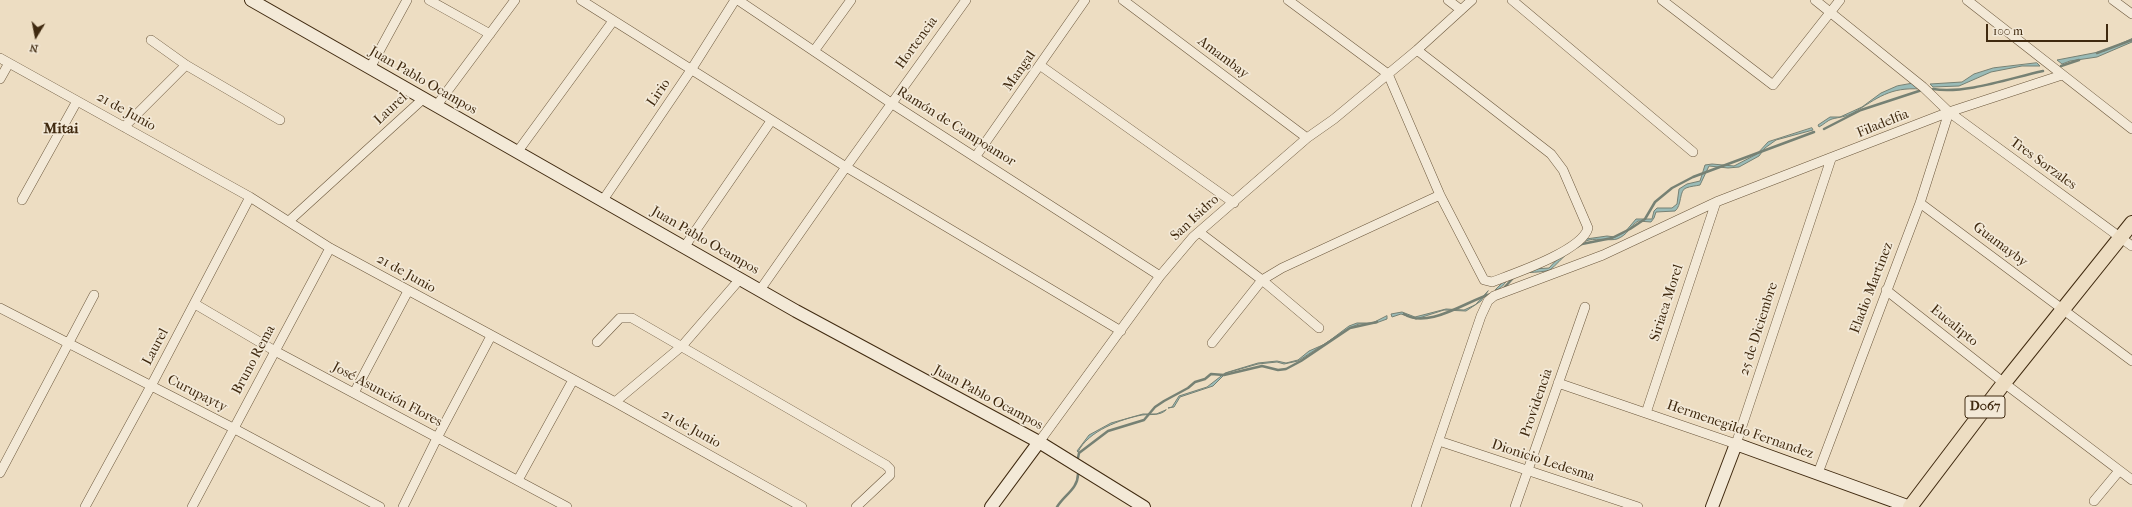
<!DOCTYPE html>
<html>
<head>
<meta charset="utf-8">
<style>
	body { margin:0 }
	#map { position:relative; width:2132px; height:507px; overflow:hidden; background:#edddc2; font-family:"IM FELL French Canon",serif }
	canvas { display:block }
	.north { position:absolute; left:16px; top:16px; width:40px; height:40px; -webkit-text-stroke:3px #f3e9d7; paint-order:stroke; rotate:190deg; font-size:11px; font-weight:700; line-height:16px; text-align:center; color:#402a10 }
	.north::after { content:''; display:block; margin:auto; width:14px; height:18px; background:#402a10; clip-path:polygon(50% 0,100% 100%,50% 72%,0 100%) }
	.scale { position:absolute; left:1986px; top:24px; width:122px; height:18px; box-sizing:border-box; border:2px solid #402a10; border-top:0; padding-left:5px; font-size:12px; line-height:14px; white-space:nowrap; color:#402a10; -webkit-text-stroke:3px #f3e9d7; paint-order:stroke }
</style>
</head>
<body>
<div id="map">
<canvas width="2132" height="507"></canvas>
<div class="north">N</div>
<div class="scale">100 m</div>
</div>
<script>
const ctx = document.querySelector('canvas').getContext('2d');
ctx.lineJoin = 'round';
function paint(path, color) { ctx.fillStyle = color; ctx.fill(path, 'evenodd'); }
function trace(path, color, width, dash) { ctx.strokeStyle = color; ctx.lineWidth = width; ctx.lineCap = dash ? 'butt' : 'round'; ctx.setLineDash(dash || []); ctx.stroke(path); }
function label(font, color, halo, rows, align = 'center') {
  ctx.font = font + ' "IM FELL French Canon",serif'; ctx.lineWidth = 3.5; ctx.setLineDash([]); ctx.textBaseline = 'middle'; ctx.strokeStyle = halo; ctx.fillStyle = color; for (const [text, x, y, turn = 0] of rows) {
    ctx.save(); ctx.translate(x, y); ctx.rotate((+turn || 0) * Math.PI / 180); ctx.textAlign = isNaN(turn) ? turn : align; if (halo) ctx.strokeText(text, 0, 0); ctx.fillText(text, 0, 0); ctx.restore();
  }
}
const water = new Path2D(`
	M 2132,39 L 2132,42 L 2097,57 L 2070,61 L 2062,64 L 2057,60 L 2104,51 Z
	M 2037,63 L 2040,66 L 2022,66 L 1991,72 L 1959,86 L 1933,87 L 1930,84 L 1962,82 L 1974,74 L 1993,68 Z
	M 1915,83 L 1921,89 C 1889,87 1878,98 1853,113 C 1845,117 1840,117 1832,119 C 1828,120 1823,125 1819,127 L 1818,125 L 1830,117 L 1840,117 L 1862,107 L 1881,93 L 1897,86 Z
	M 1812,128 L 1813,130 L 1776,140 L 1765,148 L 1759,156 L 1739,167 L 1728,168 L 1709,166 L 1700,185 C 1696,186 1691,186 1686,188 C 1679,190 1682,206 1675,211 L 1656,212 L 1654,218 L 1651,222 L 1638,221 C 1630,226 1628,235 1617,239 C 1610,241 1598,238 1589,240 C 1573,244 1562,260 1550,270 C 1537,274 1522,270 1510,278 C 1504,282 1503,289 1495,290 L 1507,278 L 1534,269 L 1549,268 L 1560,256 L 1586,239 L 1607,236 L 1615,237 L 1625,232 L 1636,219 L 1652,219 L 1654,211 L 1657,208 L 1672,208 L 1677,204 L 1679,189 L 1687,184 L 1700,181 L 1705,165 L 1712,164 L 1734,166 L 1757,154 L 1768,142 Z
	M 1488,291 L 1481,301 L 1466,311 L 1444,310 L 1416,319 L 1401,314 L 1392,317 L 1391,314 L 1402,312 L 1415,317 L 1446,309 L 1464,310 L 1475,305 Z
	M 1387,316 L 1387,319 L 1376,323 L 1359,324 L 1349,328 L 1298,361 L 1284,364 L 1277,362 L 1258,364 L 1226,373 L 1213,386 L 1180,397 L 1174,407 L 1168,408 L 1172,407 L 1179,396 L 1207,387 L 1225,373 L 1258,363 L 1277,361 L 1286,363 L 1298,360 L 1309,351 L 1325,344 L 1349,326 L 1357,323 L 1372,323 Z
	M 1166,410 C 1160,416 1151,414 1142,415 C 1121,419 1088,431 1078,452 L 1077,451 L 1089,435 L 1111,423 L 1143,414 L 1156,414 Z`);
const stream = new Path2D(`
	M 2097,53 L 2132,40
	M 2061,66 L 2079,60
	M 1933,89 C 1967,94 2010,78 2043,71
	M 1824,129 L 1861,110 L 1922,90
	M 1577,247 L 1582,244 L 1612,238 L 1630,229 L 1645,219 L 1655,202 L 1672,188 L 1693,177 L 1814,132
	M 1503,289 L 1513,278
	M 1404,314 C 1428,330 1468,300 1491,294
	M 1078,458 L 1079,453 L 1108,431 L 1144,420 L 1155,407 L 1164,401 L 1188,388 L 1195,382 L 1205,379 L 1211,374 L 1224,375 L 1262,366 L 1278,370 L 1286,369 L 1301,361 L 1350,328 L 1377,322
	M 1057,507 C 1064,495 1078,489 1078,474`);
const street = new Path2D(`
	M 429,0 L 490,34
	M 581,0 L 846,167 L 966,0
	M 738,0 L 891,103 L 1160,276
	M 1123,0 L 1307,138
	M 1288,0 L 1388,74 L 1440,195 L 1484,280 L 1492,282 C 1513,274 1582,251 1588,228 L 1563,170 L 1551,154 L 1417,50
	M 1448,0 L 1461,10
	M 1512,0 L 1693,152
	M 1662,0 L 1773,85 L 1840,0
	M 1815,0 L 1923,87 L 1949,112 L 2132,246
	M 1967,0 L 2132,129
	M 2113,0 L 2132,14
	M 151,40 L 186,65 L 280,120
	M 814,51 L 851,0
	M 0,58 L 250,197 L 330,248 L 615,402 L 802,507
	M 1041,66 L 1234,203
	M 370,68 L 407,0
	M 0,79 L 9,63
	M 437,105 L 515,0
	M 124,127 L 186,65
	M 518,151 L 613,21
	M 976,156 L 1085,0
	M 22,200 L 77,101
	M 603,200 L 691,70 L 735,0
	M 1920,203 L 2132,361
	M 289,221 L 424,98
	M 1199,232 L 1262,280 L 1319,328
	M 685,246 L 771,121
	M 760,290 L 846,167 L 1121,331
	M 1886,290 L 2004,383 L 2132,480
	M 195,304 L 275,351 L 567,507
	M 0,308 L 233,428 L 380,507
	M 597,342 L 620,318 L 632,318 L 886,465 L 890,469 L 890,475 L 856,507
	M 1212,343 L 1262,280 L 1282,268 L 1440,195
	M 1558,383 L 1736,444 L 1831,159
	M 354,393 L 408,291
	M 615,402 L 682,346 L 740,279
	M 1646,413 L 1716,202
	M 1439,441 L 1638,507
	M 1039,442 L 1160,276 L 1193,237 L 1307,138 L 1334,119 L 1417,50 L 1472,0
	M 0,473 L 94,295
	M 1818,473 L 1920,203 L 1949,112
	M 518,480 L 573,380
	M 2094,501 L 2119,471
	M 85,507 L 151,386 L 250,197
	M 192,507 L 330,248
	M 403,507 L 437,438 L 491,336
	M 1416,507 L 1481,316 L 1488,301 L 1494,296 L 1603,255 L 1716,202 L 1949,112 L 2062,75
	M 1515,507 L 1585,307`);
const secondary = new Path2D(`
	M 251,0 L 796,311 L 1039,442 L 1144,507
	M 991,507 L 1039,442
	M 1712,507 L 1736,444 L 1910,507`);
const primary = new Path2D(`
	M 1910,507 L 2004,383 L 2132,223`);
const shields = [
	[1985,407,40]
];
const shieldNames = [
	["D067",1985,407]
];
const streetNames = [
	["Hortencia",917,43,-54],
	["Amambay",1223,58,37],
	["Mangal",1020,71,-55],
	["Juan Pablo Ocampos",423,81,30],
	["Lirio",659,93,-56],
	["Laurel",391,109,-43],
	["21 de Junio",126,112,29],
	["Filadelfia",1883,124,-22],
	["Ramón de Campoamor",956,127,32],
	["Tres Sorzales",2043,164,36],
	["San Isidro",1195,218,-43],
	["Juan Pablo Ocampos",705,241,30],
	["Guamayby",2000,245,37],
	["21 de Junio",406,274,29],
	["Eladio Martinez",1872,288,-69],
	["Siriaca Morel",1667,303,-72],
	["Eucalipto",1954,326,39],
	["25 de Diciembre",1759,329,-72],
	["Laurel",156,347,-62],
	["Bruno Rema",254,360,-62],
	["Curupayty",197,394,27],
	["José Asunción Flores",387,395,28],
	["Juan Pablo Ocampos",988,398,28],
	["Providencia",1537,403,-71],
	["21 de Junio",691,429,29],
	["Hermenegildo Fernandez",1740,430,19],
	["Dionicio Ledesma",1543,461,18]
];
const neighbourhoodNames = [
	["Mitai",61,129]
];
paint(water, '#9abbb7');
trace(water, '#768174', 1);
trace(stream, '#768174', 2.5);
trace(street, '#6b573c', 10);
trace(secondary, '#402a10', 14);
trace(primary, '#402a10', 16);
trace(street, '#f3e9d7', 9);
trace(secondary, '#f3e9d7', 12);
trace(primary, '#edddc2', 14);
for (const [x, y, w] of shields) { const box = new Path2D(); box.roundRect(x - w / 2, y - 11, w, 22, 3); ctx.fillStyle = '#f3e9d7'; ctx.fill(box); trace(box, '#402a10', 1); }
label('bold 13px', '#402a10', null, shieldNames);
label('14px', '#402a10', '#f3e9d7', streetNames);
label('bold 15px', '#402a10', '#f3e9d7', neighbourhoodNames);
</script>
</body>
</html>
